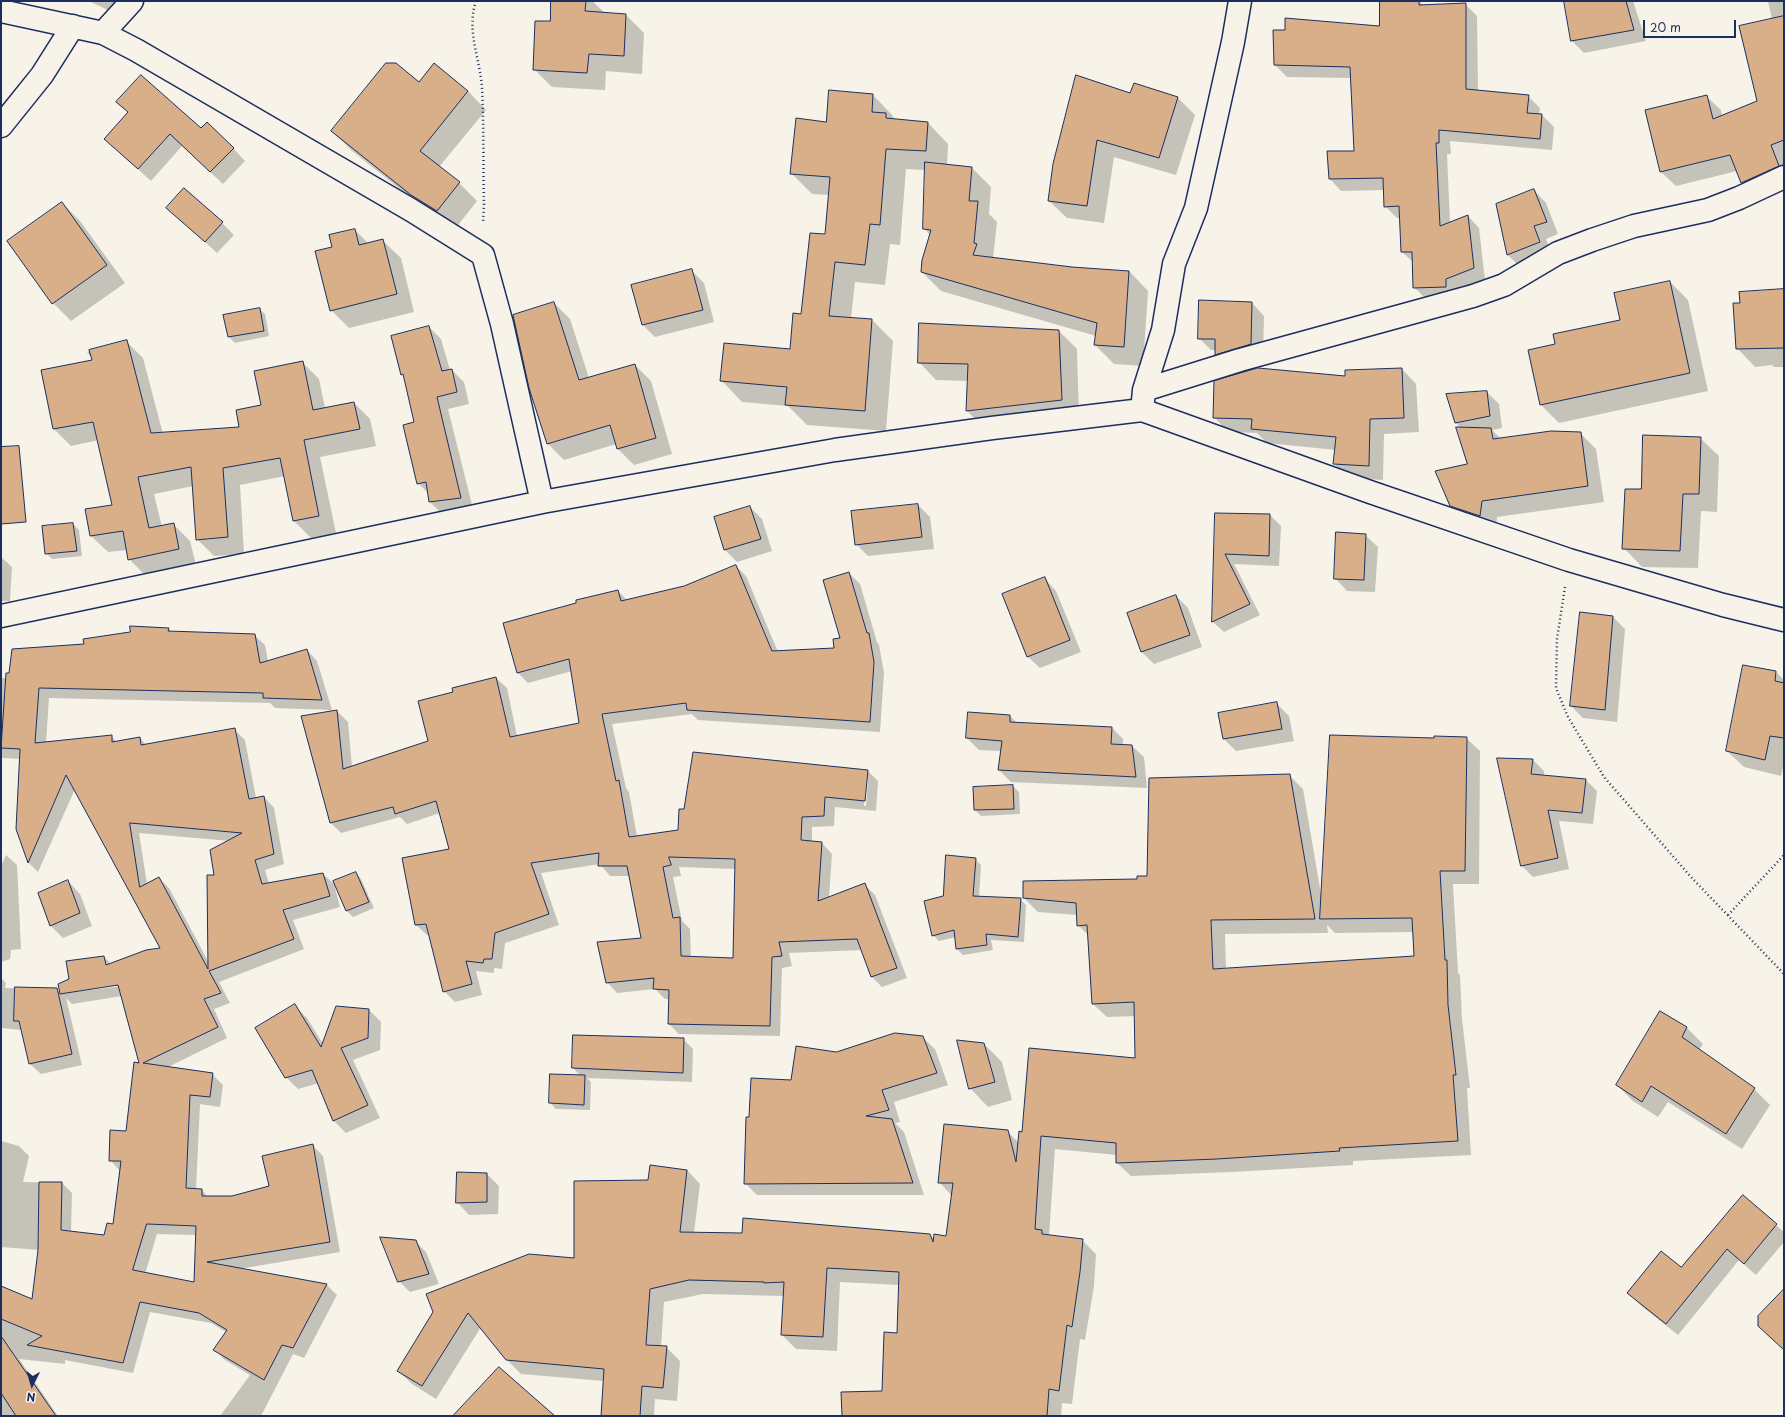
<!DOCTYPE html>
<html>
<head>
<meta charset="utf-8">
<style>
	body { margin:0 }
	#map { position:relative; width:1785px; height:1417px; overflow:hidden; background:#f7f3e8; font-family:"Playpen Sans",sans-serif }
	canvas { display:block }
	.frame { position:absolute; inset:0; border:2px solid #1b2f5e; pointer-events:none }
	.north { position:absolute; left:12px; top:1365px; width:40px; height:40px; -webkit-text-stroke:3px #f7f3e8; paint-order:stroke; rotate:185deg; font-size:11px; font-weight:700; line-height:16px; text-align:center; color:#1b2f5e }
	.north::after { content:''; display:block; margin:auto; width:14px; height:18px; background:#1b2f5e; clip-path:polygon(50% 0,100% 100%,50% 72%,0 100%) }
	.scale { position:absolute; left:1643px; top:20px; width:93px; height:18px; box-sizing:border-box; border:2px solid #1b2f5e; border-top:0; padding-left:5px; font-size:12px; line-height:14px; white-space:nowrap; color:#1b2f5e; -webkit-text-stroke:3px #f7f3e8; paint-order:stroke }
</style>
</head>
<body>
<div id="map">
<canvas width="1785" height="1417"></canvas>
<div class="frame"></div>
<div class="north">N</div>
<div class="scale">20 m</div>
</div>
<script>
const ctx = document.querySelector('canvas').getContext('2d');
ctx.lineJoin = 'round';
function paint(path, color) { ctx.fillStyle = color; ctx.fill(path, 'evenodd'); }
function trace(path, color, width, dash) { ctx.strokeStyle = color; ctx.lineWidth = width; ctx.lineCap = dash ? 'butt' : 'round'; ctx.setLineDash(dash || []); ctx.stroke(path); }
const shadow = new Path2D(`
	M 89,1 L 120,1 L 114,13 Z
	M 552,1 L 592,1 L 605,13 L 626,15 L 644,33 L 642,74 L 606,71 L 605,90 L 552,87 L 534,69 L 551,22 Z
	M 1381,1 L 1419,1 L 1424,6 L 1465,4 L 1477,16 L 1478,91 L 1528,96 L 1540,108 L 1539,115 L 1542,115 L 1554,127 L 1552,150 L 1450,141 L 1451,154 L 1447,154 L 1450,223 L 1468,216 L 1479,228 L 1485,280 L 1458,291 L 1426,299 L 1414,287 L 1413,262 L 1402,252 L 1401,218 L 1397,218 L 1385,206 L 1385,190 L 1341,191 L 1330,179 L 1328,152 L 1355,152 L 1352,78 L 1287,77 L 1275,65 L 1380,27 Z
	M 1565,1 L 1633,1 L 1646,41 L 1584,53 L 1572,41 Z
	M 1768,1 L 1784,1 L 1784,184 L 1756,197 L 1742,183 L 1737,171 L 1676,186 L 1661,172 L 1646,111 L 1706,96 L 1721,110 L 1722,117 L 1759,102 L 1772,19 Z
	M 419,83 L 468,91 L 486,110 L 439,167 L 459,183 L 477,201 L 455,229 L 430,213 L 351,150 L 332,131 Z
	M 1131,94 L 1178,98 L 1195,115 L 1176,175 L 1114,157 L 1104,223 L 1067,218 L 1049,201 Z
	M 873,95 L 893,116 L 893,120 L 928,123 L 948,144 L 947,165 L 972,168 L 991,187 L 989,214 L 997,222 L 993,258 L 1072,268 L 1129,271 L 1148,291 L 1143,366 L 1114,364 L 1095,345 L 1096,336 L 941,291 L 922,272 L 930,235 L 924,228 L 926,170 L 906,169 L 900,245 L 890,244 L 885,285 L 855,282 L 851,319 L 872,320 L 893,341 L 886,431 L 807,425 L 788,406 L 742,402 L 722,381 L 791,350 L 826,235 L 830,195 L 812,194 L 791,173 L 827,123 Z
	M 118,102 L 201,129 L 233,148 L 245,161 L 223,184 L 182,146 L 151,181 L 118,151 L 129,113 Z
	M 1534,190 L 1546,203 L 1558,234 L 1546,239 L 1552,255 L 1520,267 L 1508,255 L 1497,205 Z
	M 62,203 L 80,221 L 125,283 L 71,321 L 53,303 Z
	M 168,208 L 222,223 L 234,235 L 217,253 Z
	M 355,230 L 369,244 L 382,240 L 401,258 L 414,312 L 349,328 L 331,310 L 334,248 Z
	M 692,271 L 704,283 L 714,322 L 655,337 L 643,325 L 633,286 Z
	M 1670,282 L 1688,300 L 1708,391 L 1559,423 L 1541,405 L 1557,345 L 1621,320 Z
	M 1784,290 L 1784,367 L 1774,367 L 1772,365 L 1755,367 L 1737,348 L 1741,304 Z
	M 554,303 L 570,319 L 589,378 L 635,365 L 651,381 L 672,454 L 634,465 L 618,449 L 616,444 L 564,460 L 548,444 L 530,388 Z
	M 1252,303 L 1264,316 L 1263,356 L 1228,366 L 1216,354 L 1216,350 L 1211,350 L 1199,338 Z
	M 259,309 L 265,314 L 269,336 L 235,343 L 229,337 L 225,316 Z
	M 429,327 L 441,339 L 450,370 L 452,370 L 464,382 L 469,404 L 448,409 L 473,509 L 442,514 L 430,502 L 428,493 L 418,483 L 415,423 L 404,376 L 402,374 Z
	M 1059,331 L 1077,349 L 1079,417 L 985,428 L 967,411 L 969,381 L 936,380 L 919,362 Z
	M 126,341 L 143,358 L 163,434 L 241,428 L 303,363 L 319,379 L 325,408 L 354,403 L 370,419 L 376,446 L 320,457 L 336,533 L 311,538 L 294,521 L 285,476 L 240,485 L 244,554 L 214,556 L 197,539 L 193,486 L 154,494 L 162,527 L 173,524 L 190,541 L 196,565 L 146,576 L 129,559 L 127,550 L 108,552 L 91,536 L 113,506 L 99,440 L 71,446 L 54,429 L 42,371 L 98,366 L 87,352 Z
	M 1402,369 L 1416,384 L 1419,432 L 1384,434 L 1383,480 L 1349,478 L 1334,464 L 1336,450 L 1267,443 L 1257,433 L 1228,432 L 1214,417 L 1346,377 Z
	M 1487,392 L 1499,404 L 1502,428 L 1492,430 L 1501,439 L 1580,433 L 1596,449 L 1604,502 L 1497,517 L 1496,531 L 1467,522 L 1451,506 L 1468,464 L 1461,428 L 1456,423 Z
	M 1700,438 L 1719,456 L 1717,512 L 1701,511 L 1698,568 L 1642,567 L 1624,548 L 1642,490 Z
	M 918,505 L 930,517 L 934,549 L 868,556 L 856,544 Z
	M 750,507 L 762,519 L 772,551 L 737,562 L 725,550 Z
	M 1216,514 L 1270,515 L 1281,526 L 1279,566 L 1234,564 L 1260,615 L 1224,632 L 1213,622 Z
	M 73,524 L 79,530 L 82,556 L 52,559 L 46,553 Z
	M 1365,535 L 1378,547 L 1375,592 L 1347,591 L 1335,578 Z
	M 1,557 L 12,567 L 10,601 L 1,601 Z
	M 736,566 L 746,576 L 778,652 L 836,649 L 841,638 L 849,573 L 860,584 L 877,642 L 879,645 L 884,673 L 880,732 L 698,720 L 692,714 L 612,724 L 626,788 L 629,792 L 637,837 L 679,831 L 868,771 L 878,781 L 876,811 L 835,807 L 834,826 L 812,827 L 812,842 L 822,843 L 832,854 L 829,898 L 864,884 L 875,895 L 907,978 L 882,987 L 872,977 L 862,950 L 789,953 L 792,966 L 782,968 L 780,1036 L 679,1034 L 669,1024 L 670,999 L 665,999 L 655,989 L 617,993 L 607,982 L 643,939 L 630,876 L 610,876 L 600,864 L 541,873 L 559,925 L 505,943 L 502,969 L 494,968 L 494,973 L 476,971 L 482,995 L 455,1002 L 444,991 L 430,935 L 427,935 L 416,925 L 450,850 L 440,813 L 407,824 L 400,817 L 341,833 L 331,823 L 337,711 L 348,722 L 352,767 L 430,741 L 455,693 L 496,678 L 507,688 L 517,736 L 580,724 L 572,671 L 528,683 L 518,673 L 618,591 L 628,601 L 684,587 ZM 866,779 L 868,779 L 866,806 L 864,806 ZM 679,867 L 736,869 L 734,959 L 691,958 L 690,929 L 682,921 L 673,877 L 681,876 Z
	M 1044,578 L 1056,591 L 1081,652 L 1040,668 L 1027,656 Z
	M 1176,596 L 1188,608 L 1202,647 L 1154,664 L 1142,652 L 1128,613 Z
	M 1613,617 L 1625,629 L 1617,722 L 1583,718 L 1571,706 Z
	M 168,629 L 172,632 L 254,635 L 265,645 L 268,661 L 307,650 L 317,661 L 332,710 L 275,708 L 270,703 L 49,698 L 46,743 L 111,736 L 117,742 L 140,738 L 146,745 L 234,729 L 245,740 L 256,798 L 264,797 L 274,808 L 284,864 L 265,870 L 269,884 L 323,874 L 334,884 L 340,907 L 293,920 L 304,949 L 219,982 L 230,1003 L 214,1009 L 227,1038 L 166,1068 L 212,1074 L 223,1085 L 220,1107 L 200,1104 L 196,1190 L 202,1190 L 208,1197 L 232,1197 L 270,1186 L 312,1145 L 323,1156 L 340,1252 L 239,1269 L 327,1285 L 337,1295 L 304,1358 L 293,1354 L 261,1416 L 220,1416 L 250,1375 L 225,1360 L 215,1350 L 226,1332 L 211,1323 L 150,1312 L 133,1373 L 65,1360 L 65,1364 L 19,1359 L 58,1416 L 1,1416 L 1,1396 L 3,1395 L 1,1392 L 1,1298 L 33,1300 L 39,1250 L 1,1247 L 1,1141 L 19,1146 L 29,1156 L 23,1182 L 62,1183 L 72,1193 L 71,1232 L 105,1236 L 114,1225 L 120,1171 L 110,1160 L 127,1132 L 140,1064 L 122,996 L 72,1004 L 66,998 L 82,1065 L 41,1074 L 30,1064 L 22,1030 L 1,1028 L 1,978 L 6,983 L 5,988 L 56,989 L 61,994 L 59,984 L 70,980 L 104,957 L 111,964 L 162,949 L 75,789 L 38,872 L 28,862 L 17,828 L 21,759 L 1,758 L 1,678 L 7,678 L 85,645 ZM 139,833 L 230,841 L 215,876 L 209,963 L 169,888 L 159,878 L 147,884 ZM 123,984 L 123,986 L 73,992 L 77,990 ZM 157,1234 L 197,1235 L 195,1283 L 145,1274 Z
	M 1744,666 L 1776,672 L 1784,680 L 1784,763 L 1781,776 L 1744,767 L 1727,751 Z
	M 1277,704 L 1289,716 L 1294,741 L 1236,751 L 1224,739 Z
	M 1010,716 L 1017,723 L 1112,728 L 1123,739 L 1123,746 L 1132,746 L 1144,757 L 1147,788 L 1011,782 L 999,770 L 1001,751 L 979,750 L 967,738 Z
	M 1466,738 L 1480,751 L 1479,884 L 1453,884 L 1458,973 L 1460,975 L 1462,1019 L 1470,1088 L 1467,1088 L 1471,1155 L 1353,1161 L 1353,1165 L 1232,1172 L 1131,1176 L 1117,1163 L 1117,1155 L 1055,1149 L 1049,1236 L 1082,1240 L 1096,1254 L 1094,1286 L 1085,1340 L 1080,1339 L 1072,1404 L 1062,1403 L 1061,1416 L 843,1416 L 882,1391 L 898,1334 L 900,1285 L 840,1282 L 837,1351 L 796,1349 L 782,1335 L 784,1296 L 703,1294 L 664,1302 L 661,1347 L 666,1347 L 680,1361 L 677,1401 L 655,1399 L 654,1416 L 602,1416 L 604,1381 L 521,1374 L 507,1360 L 481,1327 L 436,1399 L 412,1384 L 398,1371 L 434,1312 L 575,1259 L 649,1181 L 687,1170 L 700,1184 L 694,1233 L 930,1235 L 934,1239 L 947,1237 L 952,1196 L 940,1183 L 1007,1131 L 1019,1143 L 1023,1133 L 1136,1059 L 1136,1016 L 1107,1017 L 1093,1004 L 1089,936 L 1078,925 L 1077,915 L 1038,912 L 1024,898 L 1138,880 L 1148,877 L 1289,775 L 1303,789 L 1321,894 L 1435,739 ZM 1327,925 L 1335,933 L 1414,932 L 1415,957 L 1226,969 L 1225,934 L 1328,933 Z
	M 1498,759 L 1533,760 L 1544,771 L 1544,776 L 1586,780 L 1597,791 L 1593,824 L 1559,821 L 1569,869 L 1533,877 L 1522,866 Z
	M 1013,786 L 1019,792 L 1020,814 L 981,816 L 975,810 Z
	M 6,855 L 17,865 L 21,949 L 11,950 L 10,959 L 1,962 L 1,866 Z
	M 975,859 L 981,865 L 979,897 L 1020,899 L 1026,905 L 1024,942 L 991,940 L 993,950 L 963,955 L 957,949 L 956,937 L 939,941 L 933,935 L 944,897 Z
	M 356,873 L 361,879 L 374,908 L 353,917 L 347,911 L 335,882 Z
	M 68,881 L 80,894 L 92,926 L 63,938 L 51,926 Z
	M 295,1006 L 307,1018 L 323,1044 L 369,1010 L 381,1022 L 380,1050 L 353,1060 L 380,1118 L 346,1133 L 334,1121 L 319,1083 L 298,1089 L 286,1077 Z
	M 1660,1012 L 1687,1028 L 1703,1044 L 1699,1050 L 1754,1089 L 1770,1105 L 1742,1149 L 1668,1102 L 1658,1117 L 1633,1101 L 1617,1085 Z
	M 574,1036 L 683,1039 L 693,1049 L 692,1082 L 587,1078 L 591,1082 L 590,1110 L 556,1109 L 550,1103 L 581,1076 L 573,1068 Z
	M 922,1037 L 935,1049 L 948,1085 L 894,1102 L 900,1122 L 895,1123 L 904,1132 L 924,1195 L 757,1195 L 745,1183 L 750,1119 L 792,1081 L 836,1053 Z
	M 984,1044 L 1002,1062 L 1012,1100 L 988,1107 L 970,1088 Z
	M 487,1174 L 499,1186 L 498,1214 L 469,1215 L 457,1202 Z
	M 1743,1197 L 1784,1232 L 1784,1242 L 1756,1275 L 1739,1260 L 1678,1335 L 1640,1305 L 1628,1292 L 1681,1268 Z
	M 415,1241 L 426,1252 L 439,1284 L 410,1292 L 399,1281 Z`);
const building = new Path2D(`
	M 551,1 L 586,1 L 585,11 L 626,14 L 624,56 L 589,54 L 587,73 L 533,70 L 535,21 L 550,21 Z
	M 1380,1 L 1419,1 L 1419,5 L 1466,3 L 1466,89 L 1529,95 L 1527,113 L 1542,114 L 1540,139 L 1439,130 L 1439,143 L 1436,143 L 1440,226 L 1468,215 L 1474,268 L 1446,279 L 1446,287 L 1413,288 L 1412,252 L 1401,252 L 1399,206 L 1384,207 L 1383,178 L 1329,179 L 1327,151 L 1354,151 L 1350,67 L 1274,65 L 1273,30 L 1285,30 L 1285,18 L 1379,26 Z
	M 1564,1 L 1626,1 L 1634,30 L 1571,41 Z
	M 1784,16 L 1784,140 L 1771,145 L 1779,166 L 1741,183 L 1730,155 L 1660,172 L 1645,110 L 1707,95 L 1713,119 L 1757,101 L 1739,26 Z
	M 386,63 L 396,63 L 419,82 L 434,63 L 468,91 L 420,151 L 460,182 L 437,211 L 411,195 L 331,131 Z
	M 141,75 L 201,128 L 207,122 L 234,148 L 210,172 L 170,134 L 138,169 L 104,139 L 128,112 L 116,102 Z
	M 1076,75 L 1130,93 L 1134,83 L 1178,97 L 1159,158 L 1097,140 L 1087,206 L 1048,201 L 1053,164 Z
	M 829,90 L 873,94 L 872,112 L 886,113 L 886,118 L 928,122 L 926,151 L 886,149 L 880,225 L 870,224 L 865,265 L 835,262 L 829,316 L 872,319 L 865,411 L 785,405 L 787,387 L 720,381 L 724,343 L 790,349 L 793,313 L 801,314 L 810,233 L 825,234 L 830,177 L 790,174 L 796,118 L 826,122 Z
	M 925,162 L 972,167 L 969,201 L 978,201 L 974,243 L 977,244 L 973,255 L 1072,267 L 1129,271 L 1124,347 L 1094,345 L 1097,323 L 921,272 L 922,260 L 931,230 L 923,229 Z
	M 184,188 L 223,222 L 205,242 L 166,208 Z
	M 1534,189 L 1547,222 L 1534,226 L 1540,242 L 1507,255 L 1496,204 Z
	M 62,202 L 107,265 L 52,304 L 7,241 Z
	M 355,229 L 359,245 L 383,239 L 397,294 L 330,311 L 315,251 L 332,247 L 329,235 Z
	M 692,269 L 703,310 L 642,325 L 631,285 Z
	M 1670,281 L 1690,373 L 1540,405 L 1528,350 L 1555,344 L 1553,334 L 1620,320 L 1614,293 Z
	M 1784,289 L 1784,348 L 1736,349 L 1733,303 L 1740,303 L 1739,292 Z
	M 1199,300 L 1252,302 L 1251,344 L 1215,355 L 1215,339 L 1198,339 Z
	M 554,302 L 579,380 L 635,364 L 656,438 L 617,449 L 610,425 L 547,444 L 529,388 L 513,315 Z
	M 260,308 L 264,331 L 228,337 L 223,315 Z
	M 919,323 L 1059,330 L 1062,400 L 966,411 L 968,364 L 918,363 Z
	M 429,326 L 442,371 L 452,369 L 457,392 L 437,397 L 461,498 L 429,502 L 426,482 L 417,484 L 403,425 L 414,422 L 403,374 L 401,375 L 391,336 Z
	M 127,340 L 151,433 L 239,427 L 236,410 L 261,405 L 254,371 L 303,361 L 313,410 L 354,402 L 360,429 L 304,440 L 319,516 L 293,521 L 280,458 L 223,468 L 228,537 L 196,540 L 191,467 L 138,477 L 149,528 L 174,523 L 179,549 L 128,560 L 123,531 L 90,536 L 85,509 L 112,505 L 93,422 L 53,429 L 41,370 L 92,360 L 89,350 Z
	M 1258,368 L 1345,376 L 1345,370 L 1402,368 L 1404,418 L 1370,419 L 1369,466 L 1333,464 L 1336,437 L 1251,429 L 1252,419 L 1213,418 L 1214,381 Z
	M 1487,391 L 1490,416 L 1455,423 L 1446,394 Z
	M 1456,427 L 1491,428 L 1493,439 L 1551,431 L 1581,432 L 1588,486 L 1482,501 L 1480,516 L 1450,506 L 1435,471 L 1467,464 Z
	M 1643,435 L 1701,437 L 1699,494 L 1683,494 L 1680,551 L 1622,549 L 1625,489 L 1641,489 Z
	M 19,446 L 26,522 L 1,524 L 1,447 Z
	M 918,504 L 922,537 L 855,545 L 851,511 Z
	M 750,506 L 761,539 L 724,550 L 714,517 Z
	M 1215,513 L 1270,514 L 1269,556 L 1225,554 L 1250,604 L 1212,622 Z
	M 73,523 L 77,551 L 45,554 L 42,526 Z
	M 1336,532 L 1366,534 L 1364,580 L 1334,579 Z
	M 736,565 L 772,651 L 834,648 L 833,639 L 840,638 L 823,580 L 849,572 L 867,633 L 869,633 L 874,662 L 870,722 L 687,710 L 686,703 L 602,714 L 616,781 L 619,780 L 629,837 L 678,830 L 679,809 L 684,809 L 693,752 L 868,770 L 865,801 L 825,797 L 824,816 L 802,817 L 801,840 L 822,842 L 818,901 L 865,883 L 897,968 L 871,977 L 857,939 L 779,942 L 782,956 L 772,957 L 770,1026 L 668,1024 L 669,990 L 653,989 L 654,978 L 606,983 L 597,942 L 641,938 L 627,866 L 598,866 L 599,853 L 531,863 L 549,914 L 495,933 L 492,959 L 484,959 L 483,963 L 466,961 L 472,984 L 443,992 L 426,924 L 415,925 L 402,858 L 449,849 L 436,801 L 395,814 L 393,807 L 330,823 L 301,716 L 337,710 L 343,769 L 428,741 L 418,701 L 453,692 L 452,688 L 496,677 L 510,737 L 579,723 L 569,659 L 517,673 L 503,623 L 576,603 L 576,600 L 618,590 L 621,601 L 684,586 ZM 669,857 L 735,859 L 733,958 L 681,956 L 680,917 L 673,918 L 663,867 L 671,865 Z
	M 1045,577 L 1070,640 L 1027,657 L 1002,594 Z
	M 1176,595 L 1190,635 L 1141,652 L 1127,613 Z
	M 1580,612 L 1613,616 L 1605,710 L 1570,706 Z
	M 130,626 L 169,628 L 168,631 L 255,634 L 260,663 L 307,649 L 322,700 L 263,698 L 263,693 L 39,688 L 35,743 L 112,735 L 112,742 L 140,737 L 141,745 L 235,728 L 249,799 L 264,796 L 274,854 L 255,860 L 262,884 L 323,873 L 330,896 L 283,910 L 294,939 L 209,971 L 221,993 L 204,999 L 218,1027 L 143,1063 L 213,1073 L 210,1097 L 190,1095 L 186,1188 L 202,1189 L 202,1196 L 232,1196 L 269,1186 L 262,1156 L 313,1144 L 330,1242 L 207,1262 L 327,1284 L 293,1348 L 282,1345 L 264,1380 L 213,1350 L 227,1330 L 199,1313 L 140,1302 L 123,1363 L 27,1345 L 42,1336 L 1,1319 L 1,1286 L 32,1299 L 38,1250 L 39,1182 L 62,1182 L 61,1230 L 104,1235 L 107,1223 L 113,1224 L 121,1161 L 109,1161 L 110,1130 L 126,1131 L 134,1062 L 139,1063 L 118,985 L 60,994 L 58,984 L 69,979 L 66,961 L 104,956 L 106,965 L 146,950 L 160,948 L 66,775 L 28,863 L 16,829 L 20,749 L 1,748 L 6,673 L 9,673 L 12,649 L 84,644 L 83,639 L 130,632 ZM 130,823 L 242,833 L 210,850 L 214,875 L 207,875 L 208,969 L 159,877 L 140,887 ZM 147,1224 L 196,1226 L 194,1282 L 133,1270 Z
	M 1743,665 L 1776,671 L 1775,681 L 1784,683 L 1784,738 L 1770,736 L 1765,760 L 1726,751 Z
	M 1277,702 L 1282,729 L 1223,739 L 1218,713 Z
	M 968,712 L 1010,715 L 1010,722 L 1112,727 L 1111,744 L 1132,745 L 1136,777 L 998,770 L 1002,741 L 966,738 Z
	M 1330,735 L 1434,738 L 1434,736 L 1467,737 L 1465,871 L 1440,871 L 1445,960 L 1447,960 L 1448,1005 L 1456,1075 L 1453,1075 L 1458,1141 L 1339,1148 L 1340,1151 L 1217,1159 L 1116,1163 L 1116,1143 L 1041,1136 L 1035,1229 L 1042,1230 L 1042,1234 L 1083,1239 L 1080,1272 L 1072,1327 L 1067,1325 L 1059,1391 L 1049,1389 L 1047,1416 L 842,1416 L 841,1392 L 882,1391 L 884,1332 L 897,1333 L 899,1272 L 827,1268 L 823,1337 L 781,1335 L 784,1282 L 764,1283 L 764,1282 L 689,1280 L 650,1289 L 646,1345 L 667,1346 L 663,1388 L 642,1386 L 640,1416 L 601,1416 L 604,1369 L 506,1360 L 468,1313 L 422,1386 L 397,1371 L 433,1312 L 426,1294 L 529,1254 L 574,1258 L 574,1181 L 648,1180 L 650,1165 L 687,1170 L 680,1232 L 742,1233 L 743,1218 L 930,1234 L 933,1242 L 934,1234 L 946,1236 L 953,1183 L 938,1183 L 944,1124 L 1008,1130 L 1016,1162 L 1019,1131 L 1022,1132 L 1029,1048 L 1135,1058 L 1134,1002 L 1092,1004 L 1087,925 L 1077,926 L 1076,903 L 1023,898 L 1023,881 L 1137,879 L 1137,876 L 1147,876 L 1149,778 L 1290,774 L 1315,919 L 1211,920 L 1213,969 L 1414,956 L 1412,918 L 1320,919 Z
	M 1497,758 L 1533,759 L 1531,774 L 1586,779 L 1582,813 L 1548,810 L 1558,858 L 1521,866 Z
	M 1013,785 L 1014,809 L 974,810 L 973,787 Z
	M 946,855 L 976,858 L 973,896 L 1021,898 L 1018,937 L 986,934 L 987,945 L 956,949 L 954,930 L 932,936 L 924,901 L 943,896 Z
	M 356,872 L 369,902 L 346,911 L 333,881 Z
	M 68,880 L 80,913 L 50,926 L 38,893 Z
	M 15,987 L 57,988 L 72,1054 L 29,1064 L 19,1021 L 14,1021 Z
	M 295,1004 L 321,1047 L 336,1006 L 369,1009 L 368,1038 L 341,1048 L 368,1105 L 333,1121 L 312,1070 L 285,1078 L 255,1028 Z
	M 1660,1011 L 1687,1027 L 1682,1037 L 1755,1088 L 1726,1134 L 1651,1086 L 1642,1102 L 1616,1085 Z
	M 895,1033 L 923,1036 L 937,1073 L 882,1090 L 889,1110 L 866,1116 L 892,1119 L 913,1183 L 744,1184 L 746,1117 L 749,1117 L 751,1078 L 791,1080 L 796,1046 L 836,1052 Z
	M 573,1035 L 684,1038 L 683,1073 L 572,1068 Z
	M 957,1040 L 984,1043 L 995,1082 L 969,1089 Z
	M 550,1074 L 585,1075 L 584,1105 L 549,1103 Z
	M 457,1172 L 487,1173 L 487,1202 L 456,1203 Z
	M 1743,1195 L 1777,1224 L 1744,1264 L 1727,1249 L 1666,1324 L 1627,1293 L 1661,1251 L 1681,1267 Z
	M 380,1237 L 416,1240 L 429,1274 L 398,1282 Z
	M 1784,1289 L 1784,1350 L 1758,1326 L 1758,1316 Z
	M 1,1336 L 56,1416 L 16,1416 L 1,1393 Z
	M 499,1367 L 555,1416 L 453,1416 Z`);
const path = new Path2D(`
	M 476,1 C 466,31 480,58 482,88 C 484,127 483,166 484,204 L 483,223
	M 1565,587 L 1557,639 L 1556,688 L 1568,717 L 1604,777 L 1691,877 L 1784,974
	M 1728,915 L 1784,855`);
const minor = new Path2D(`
	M 1,11 L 103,33 L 136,50 L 411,210 L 483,255 L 502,324 L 542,502
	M 103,33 L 132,1
	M 1,126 L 42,75 L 73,26
	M 1144,390 L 1240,360 L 1473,296 L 1504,285 L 1558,253 L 1592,240 L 1634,226 L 1708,210 L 1739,198 L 1784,177
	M 1143,401 L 1144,390 L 1163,330 L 1174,264 L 1196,208 L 1233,42 L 1240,1
	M 1,616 L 542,502 L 835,450 L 992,428 L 1142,410 L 1370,492 L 1569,560 L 1723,605 L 1784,620`);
paint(shadow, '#0003');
paint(building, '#d9af8a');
trace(building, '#1b2f5e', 1);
trace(minor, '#1b2f5e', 25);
trace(path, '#1b2f5e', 2.5, [1, 3]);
trace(minor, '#f7f3e8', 22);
</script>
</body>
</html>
